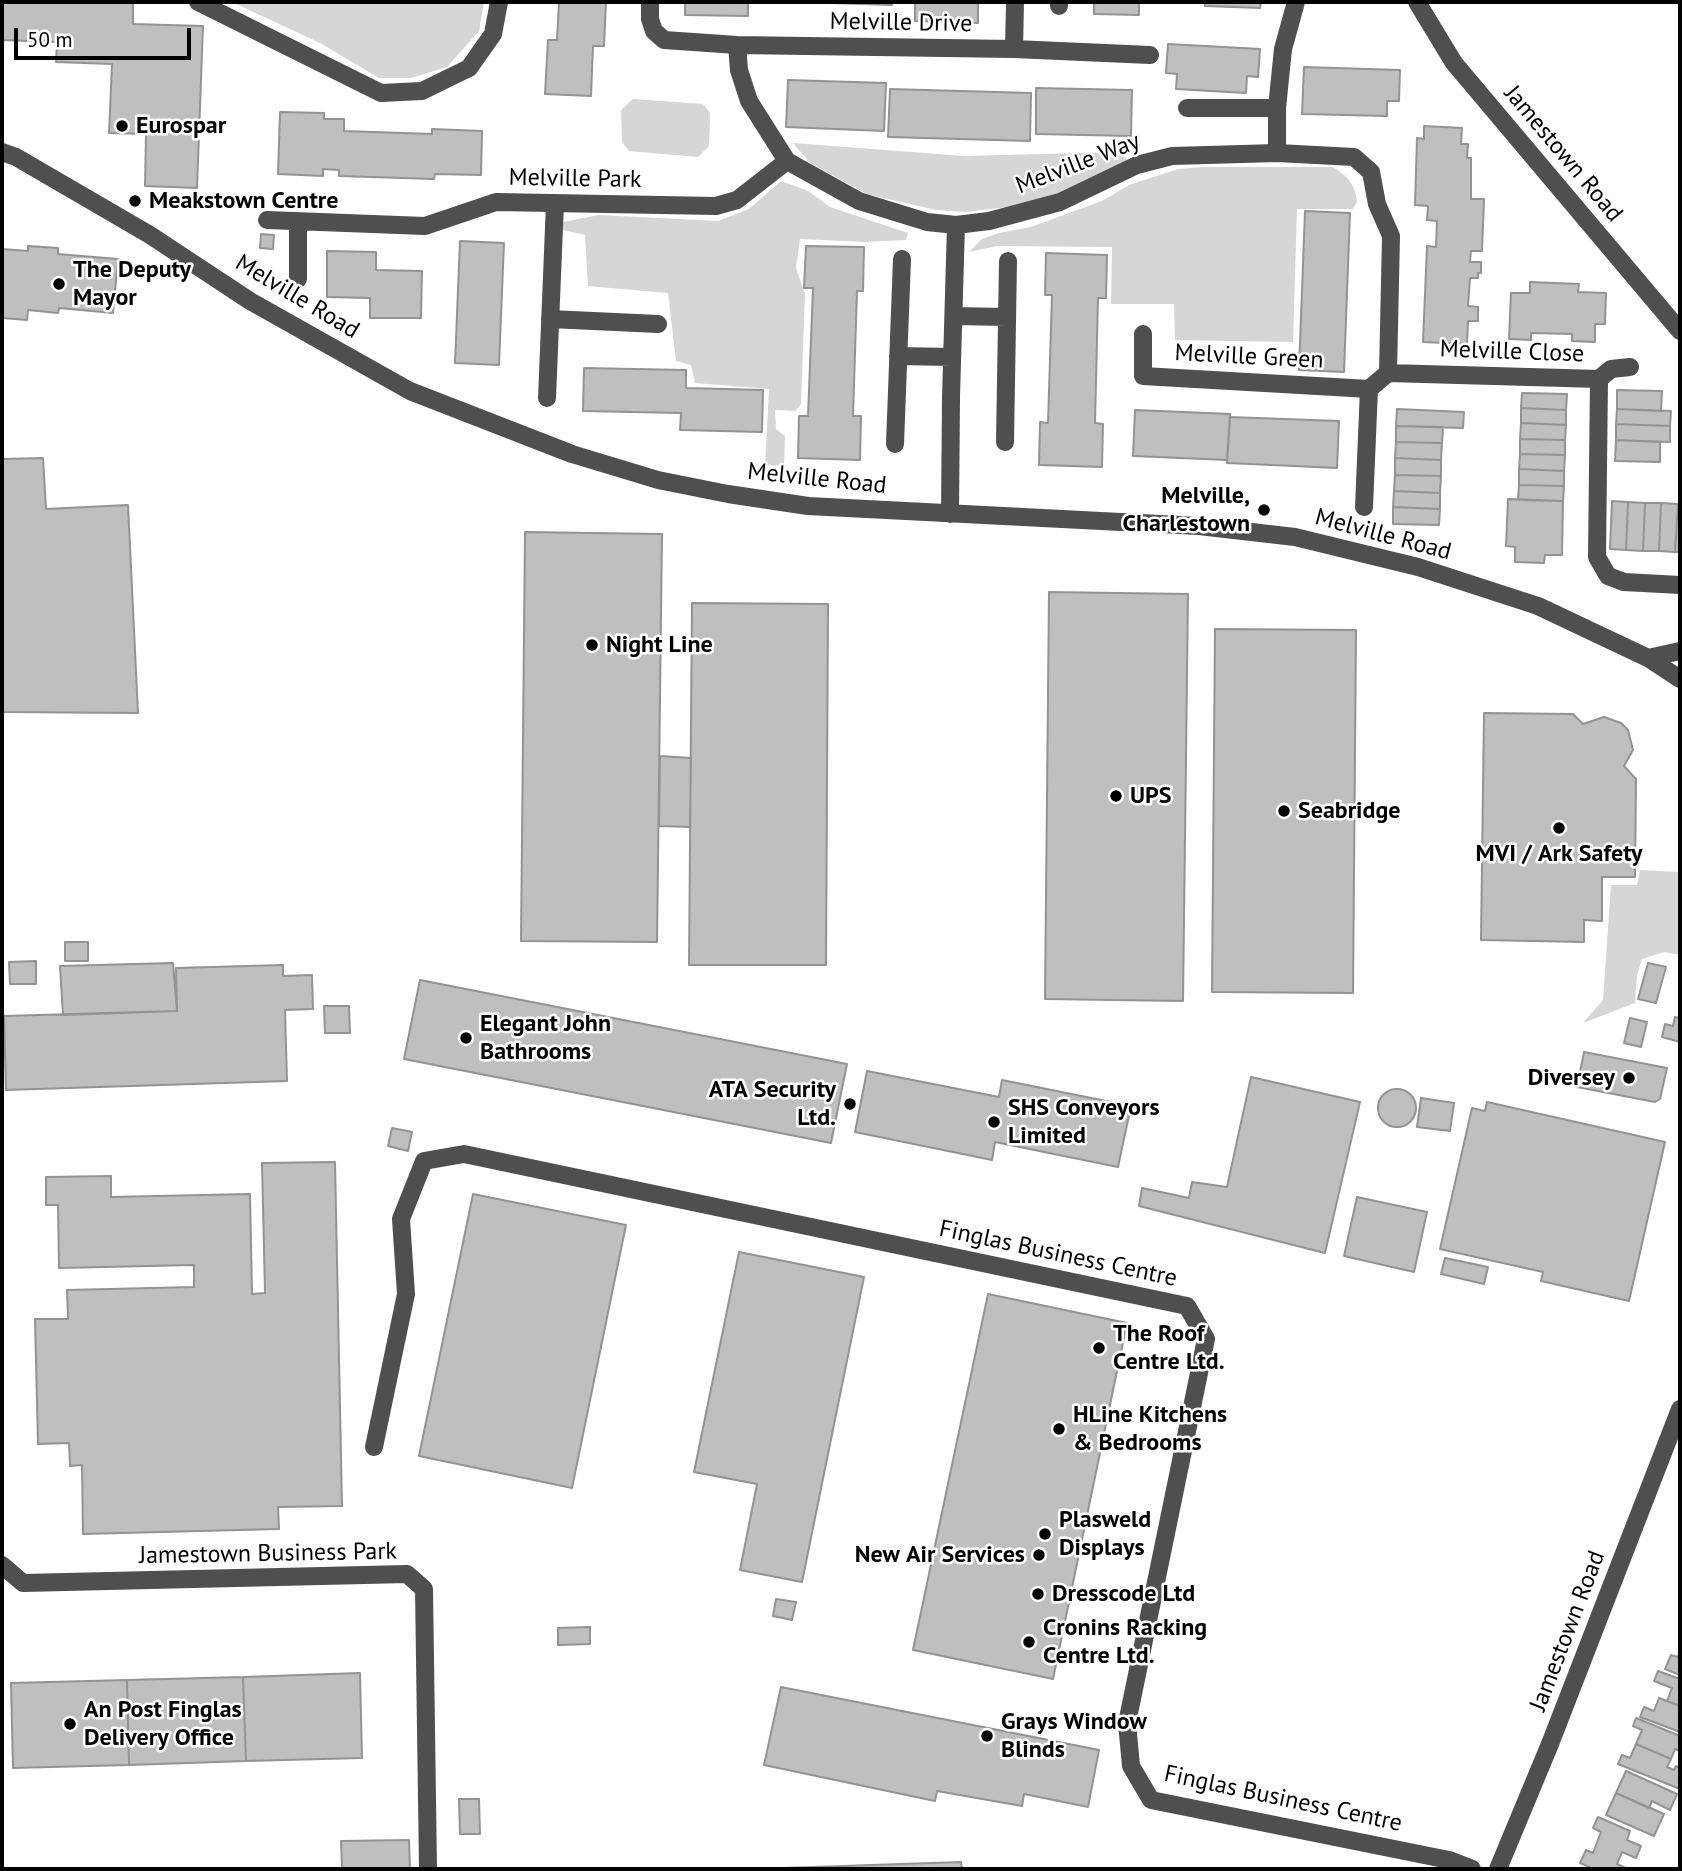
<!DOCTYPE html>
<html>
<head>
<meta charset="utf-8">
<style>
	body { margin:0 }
	#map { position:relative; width:1682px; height:1871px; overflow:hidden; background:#fff; font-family:"PT Sans",sans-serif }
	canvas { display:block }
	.frame { position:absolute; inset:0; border:4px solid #000; pointer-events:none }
	.scale { position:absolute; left:14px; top:28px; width:177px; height:32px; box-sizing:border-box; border:4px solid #000; border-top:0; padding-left:9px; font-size:21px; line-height:24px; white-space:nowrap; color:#000; -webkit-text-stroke:5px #fff; paint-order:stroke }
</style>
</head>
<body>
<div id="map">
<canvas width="1682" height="1871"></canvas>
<div class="frame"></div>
<div class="scale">50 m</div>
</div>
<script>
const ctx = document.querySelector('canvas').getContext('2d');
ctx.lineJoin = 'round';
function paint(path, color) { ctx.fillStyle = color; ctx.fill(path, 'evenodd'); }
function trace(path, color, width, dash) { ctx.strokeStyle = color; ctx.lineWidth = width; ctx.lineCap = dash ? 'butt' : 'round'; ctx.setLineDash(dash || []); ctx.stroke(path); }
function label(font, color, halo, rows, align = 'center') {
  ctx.font = font + ' "PT Sans",sans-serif'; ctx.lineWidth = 5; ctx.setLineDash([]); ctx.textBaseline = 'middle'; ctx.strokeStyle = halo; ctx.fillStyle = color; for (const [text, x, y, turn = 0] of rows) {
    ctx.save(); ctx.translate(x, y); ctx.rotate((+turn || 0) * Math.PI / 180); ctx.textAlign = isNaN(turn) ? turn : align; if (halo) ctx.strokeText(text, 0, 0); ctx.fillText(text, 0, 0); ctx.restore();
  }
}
const green = new Path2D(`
	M 232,2 L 484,2 L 479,31 L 447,67 L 411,78 L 379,78 L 320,43 Z
	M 633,99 L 703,104 L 710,113 L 709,146 L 698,157 L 629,151 L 622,142 L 621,110 Z
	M 793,143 L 964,156 L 1121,152 L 1130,163 L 1062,192 L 1008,207 L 965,212 L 936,210 L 867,194 L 810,163 Z
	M 1204,167 L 1332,167 C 1348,176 1355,184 1357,202 L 1353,209 L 1297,209 L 1293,342 L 1175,340 L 1174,304 L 1111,304 L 1112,247 L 997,246 L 969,252 L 982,239 L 999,233 L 1031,227 L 1061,216 L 1102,201 L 1129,185 L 1178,169 Z
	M 781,181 L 808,191 L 830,207 L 908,233 L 906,240 L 865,242 L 800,239 L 796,268 L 805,294 L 801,404 L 795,411 L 775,410 L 776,429 L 785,436 L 784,466 L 765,465 L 769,389 L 695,383 L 691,365 L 676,361 L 668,293 L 588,286 L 585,235 L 563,230 L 563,222 L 599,215 L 718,221 L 749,209 Z
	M 1640,870 L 1680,872 L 1680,955 L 1664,952 L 1642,959 L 1637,975 L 1635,1003 L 1583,1023 L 1603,1000 L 1611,885 L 1637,885 Z`);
const building = new Path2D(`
	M 2,2 L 133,2 L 133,24 L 203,26 L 197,188 L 145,186 L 146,134 L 109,133 L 112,64 L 56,62 L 57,42 L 2,40 Z
	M 559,2 L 606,2 L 604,46 L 593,46 L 591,96 L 545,94 L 548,40 L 557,40 Z
	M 685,2 L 748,2 L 748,16 L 685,15 Z
	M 800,2 L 892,2 L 892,5 Z
	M 915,2 L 978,2 L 978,23 L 915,21 Z
	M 1094,2 L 1139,2 L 1139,15 L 1094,14 Z
	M 1205,2 L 1261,2 L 1260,8 L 1205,6 Z
	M 1168,44 L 1260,49 L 1258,77 L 1247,76 L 1246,93 L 1176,89 L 1177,74 L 1166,73 Z
	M 1304,67 L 1400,70 L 1399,101 L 1387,101 L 1387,116 L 1302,114 Z
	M 788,80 L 886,83 L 884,131 L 786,127 Z
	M 1036,88 L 1132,90 L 1131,136 L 1036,134 Z
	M 890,89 L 1031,93 L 1030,141 L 888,137 Z
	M 280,112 L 324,113 L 324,119 L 344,119 L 344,131 L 432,134 L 432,129 L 482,131 L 481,175 L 435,174 L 434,179 L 339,176 L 339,170 L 323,169 L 323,176 L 278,174 Z
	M 1424,126 L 1462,128 L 1461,144 L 1468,144 L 1467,158 L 1471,158 L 1471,199 L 1484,199 L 1482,251 L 1471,251 L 1470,262 L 1481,262 L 1481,273 L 1478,273 L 1478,278 L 1470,278 L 1468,306 L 1478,307 L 1478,321 L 1468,321 L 1467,344 L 1423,342 L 1427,246 L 1436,247 L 1437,221 L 1427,220 L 1428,206 L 1415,205 L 1417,138 L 1424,139 Z
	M 1305,211 L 1350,213 L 1344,372 L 1299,370 Z
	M 261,234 L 274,235 L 273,249 L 260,248 Z
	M 460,241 L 504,243 L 499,365 L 455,363 Z
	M 28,246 L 58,248 L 58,254 L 118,259 L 113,313 L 59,308 L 58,313 L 28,310 L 27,320 L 2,318 L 2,249 L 28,251 Z
	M 806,246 L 864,247 L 863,291 L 857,291 L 853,416 L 861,416 L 860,460 L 798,458 L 799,416 L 808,416 L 813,288 L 804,288 Z
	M 327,251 L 376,252 L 376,270 L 422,271 L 421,318 L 370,318 L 370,298 L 327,297 Z
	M 1046,253 L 1107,255 L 1106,298 L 1098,298 L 1095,423 L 1103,424 L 1102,467 L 1039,465 L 1040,422 L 1048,423 L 1052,295 L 1045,295 Z
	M 1530,282 L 1579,284 L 1578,292 L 1606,293 L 1605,324 L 1595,324 L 1595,342 L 1572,341 L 1572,334 L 1531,333 L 1531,340 L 1509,339 L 1511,293 L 1530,293 Z
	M 584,368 L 686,370 L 686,388 L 763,390 L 762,432 L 680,430 L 681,413 L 583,411 Z
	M 1617,390 L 1662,391 L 1661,411 L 1617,409 Z
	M 1522,393 L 1567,394 L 1566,410 L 1521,408 Z
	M 1521,408 L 1566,410 L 1566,425 L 1521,423 Z
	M 1397,409 L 1464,412 L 1463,428 L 1396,426 Z
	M 1617,409 L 1671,411 L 1670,426 L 1616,424 Z
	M 1135,410 L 1230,414 L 1227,460 L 1133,456 Z
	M 1230,417 L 1339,421 L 1337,468 L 1227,463 Z
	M 1521,423 L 1566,425 L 1565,440 L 1520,439 Z
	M 1616,424 L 1670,426 L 1670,442 L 1616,440 Z
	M 1396,426 L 1443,427 L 1442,443 L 1396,442 Z
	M 1520,439 L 1565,440 L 1565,455 L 1520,454 Z
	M 1616,440 L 1660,442 L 1660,462 L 1615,461 Z
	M 1396,442 L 1442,443 L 1441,460 L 1395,458 Z
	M 1520,454 L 1565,455 L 1564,471 L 1519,469 Z
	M 43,458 L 46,509 L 128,505 L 138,713 L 2,712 L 2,459 Z
	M 1395,458 L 1441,460 L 1441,476 L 1395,475 Z
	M 1519,469 L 1564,471 L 1564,486 L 1519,485 Z
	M 1395,475 L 1441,476 L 1440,493 L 1394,491 Z
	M 1519,485 L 1564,486 L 1563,501 L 1518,500 Z
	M 1394,491 L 1440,493 L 1440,509 L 1393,507 Z
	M 1508,499 L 1563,501 L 1562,555 L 1545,555 L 1544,563 L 1515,562 L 1515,547 L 1506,546 Z
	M 1612,501 L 1628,502 L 1626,550 L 1610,549 Z
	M 1628,502 L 1645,503 L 1643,551 L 1626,550 Z
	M 1645,503 L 1661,503 L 1659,551 L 1643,551 Z
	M 1661,503 L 1678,504 L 1675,552 L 1659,551 Z
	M 1678,504 L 1680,504 L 1680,552 L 1675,552 Z
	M 1393,507 L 1440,509 L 1439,525 L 1393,524 Z
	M 525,532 L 662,534 L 657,942 L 521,941 Z
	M 1049,592 L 1188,594 L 1183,1001 L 1045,999 Z
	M 692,603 L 828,604 L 826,965 L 689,965 Z
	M 1215,629 L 1356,630 L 1353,993 L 1212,992 Z
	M 1484,713 L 1573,714 L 1583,724 L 1604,717 L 1621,723 L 1628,730 L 1633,750 L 1624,766 L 1636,779 L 1635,877 L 1602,877 L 1602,921 L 1584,920 L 1584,942 L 1481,940 Z
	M 660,756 L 691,758 L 690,827 L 659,826 Z
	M 65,942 L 88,942 L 88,961 L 65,961 Z
	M 36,961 L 36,984 L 10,984 L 9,962 Z
	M 173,963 L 177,1011 L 63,1015 L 60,966 Z
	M 1648,963 L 1666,967 L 1656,1003 L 1638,999 Z
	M 283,965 L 283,976 L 312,975 L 313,1009 L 285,1010 L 287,1081 L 6,1090 L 4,1016 L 177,1011 L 176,968 Z
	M 420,980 L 847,1064 L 831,1143 L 404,1059 Z
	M 324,1006 L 349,1006 L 350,1033 L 325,1033 Z
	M 1675,1017 L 1680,1018 L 1680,1042 L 1662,1037 L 1665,1024 L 1673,1026 Z
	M 1630,1018 L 1647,1022 L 1641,1047 L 1624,1043 Z
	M 1584,1052 L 1667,1068 L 1660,1099 L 1655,1102 L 1577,1087 Z
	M 867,1071 L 999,1097 L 1002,1080 L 1131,1106 L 1118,1167 L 995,1142 L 992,1160 L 855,1132 Z
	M 1251,1077 L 1360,1102 L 1325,1253 L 1139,1206 L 1142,1188 L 1189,1198 L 1192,1182 L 1227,1187 Z
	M1378 1108a19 19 0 1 1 38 0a19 19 0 1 1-38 0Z
	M 1421,1098 L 1454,1103 L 1450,1131 L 1417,1127 Z
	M 1487,1102 L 1665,1142 L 1629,1301 L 1541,1281 L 1543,1272 L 1440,1249 L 1472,1108 L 1485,1111 Z
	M 392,1128 L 412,1132 L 408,1151 L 388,1146 Z
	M 335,1162 L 342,1506 L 278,1507 L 279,1529 L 83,1534 L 82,1465 L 70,1466 L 69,1443 L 38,1444 L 35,1319 L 68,1319 L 67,1290 L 194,1287 L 194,1265 L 59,1268 L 58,1205 L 46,1205 L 46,1177 L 111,1176 L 111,1197 L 250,1194 L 252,1294 L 265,1293 L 262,1163 Z
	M 473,1194 L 626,1225 L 572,1488 L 419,1456 Z
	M 1357,1197 L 1427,1212 L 1414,1272 L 1344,1256 Z
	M 739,1252 L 864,1277 L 802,1582 L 740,1570 L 757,1484 L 694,1472 Z
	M 1445,1258 L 1488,1267 L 1484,1284 L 1441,1274 Z
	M 988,1294 L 1127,1323 L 1053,1679 L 913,1650 Z
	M 776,1599 L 796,1602 L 792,1620 L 773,1616 Z
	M 590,1627 L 590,1644 L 558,1645 L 558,1628 Z
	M 1680,1651 L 1680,1675 L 1665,1669 L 1671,1655 L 1678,1657 Z
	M 1658,1671 L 1680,1679 L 1680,1706 L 1667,1701 L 1672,1688 L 1654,1681 Z
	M 360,1673 L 362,1758 L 246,1761 L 243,1677 Z
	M 243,1677 L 246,1761 L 129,1765 L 127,1680 Z
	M 127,1680 L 129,1765 L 13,1768 L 11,1683 Z
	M 781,1687 L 1099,1750 L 1088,1807 L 1024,1794 L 1022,1806 L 937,1791 L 935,1801 L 764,1765 Z
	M 1659,1698 L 1680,1706 L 1680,1732 L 1640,1717 L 1644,1707 L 1654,1711 Z
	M 1636,1718 L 1680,1736 L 1680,1751 L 1675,1749 L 1671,1759 L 1636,1744 L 1642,1730 L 1633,1726 Z
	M 1636,1744 L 1671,1759 L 1667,1767 L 1674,1770 L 1676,1766 L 1680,1768 L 1680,1789 L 1618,1764 L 1622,1755 L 1630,1758 Z
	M 1626,1771 L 1677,1794 L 1670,1810 L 1652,1801 L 1649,1808 L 1616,1793 Z
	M 1616,1793 L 1664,1814 L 1654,1836 L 1606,1815 Z
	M 459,1799 L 479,1799 L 480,1834 L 460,1834 Z
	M 1598,1817 L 1630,1831 L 1627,1840 L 1641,1846 L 1636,1858 L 1622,1852 L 1617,1864 L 1628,1869 L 1594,1869 L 1580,1863 L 1586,1850 L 1593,1853 L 1601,1832 L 1593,1828 Z
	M 409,1840 L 410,1869 L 342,1869 L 341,1841 Z
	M 961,1862 L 962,1869 L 753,1869 Z`);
const minor = new Path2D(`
	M 198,2 L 381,93 L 422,91 L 469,68 L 493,34 L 499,2
	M 650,2 L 650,19 L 654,31 L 664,40 L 737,45 L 1014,49 L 1150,55
	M 1417,2 L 1454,63 L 1680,331
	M 1059,6 L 1059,2
	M 737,45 L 739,70 L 749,101 L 787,161 L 859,201 L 927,222 L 956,225 L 989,221 L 1060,202 L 1137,165 L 1172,156 L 1277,153 L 1354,157 L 1371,172 L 1377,204 L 1391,236 L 1388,373
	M 1014,49 L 1015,2
	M 1187,108 L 1277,108
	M 2,152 L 16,157 L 150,235 L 250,301 L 410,391 L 572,454 L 658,480 L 728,494 L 808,506 L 1199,526 L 1295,537 L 1418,567 L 1538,606 L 1648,658 L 1680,679
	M 1277,153 L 1277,108 L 1283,49 L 1296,2
	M 267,220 L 425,226 L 496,202 L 716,206 L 737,200 L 787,161
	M 298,222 L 298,279
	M 954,316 L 1007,317
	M 550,319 L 658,324
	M 1143,334 L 1143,376 L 1369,389 L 1388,373
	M 898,356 L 952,357
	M 1388,373 L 1599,379 L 1611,369 L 1630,367
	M 1599,379 L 1597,557 L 1608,576 L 1624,582 L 1680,585
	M 547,398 L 555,203
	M 1005,442 L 1008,261
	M 895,444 L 902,259
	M 1364,507 L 1369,389
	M 950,514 L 951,397 L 956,225
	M 1648,658 L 1680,651
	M 374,1447 L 406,1294 L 401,1219 L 424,1161 L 464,1154 L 1187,1306 L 1206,1339 L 1127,1723 L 1131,1766 L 1151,1800 L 1449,1860 L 1472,1869
	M 2,1565 L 23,1583 L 407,1574 L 424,1589 L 428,1869
	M 1498,1869 L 1550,1744 L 1680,1409`);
const markers = [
	[122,126,7,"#000"],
	[135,201,7,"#000"],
	[59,284,7,"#000"],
	[1264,510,7,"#000"],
	[592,645,7,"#000"],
	[1116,796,7,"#000"],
	[1284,811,7,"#000"],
	[1559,828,7,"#000"],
	[466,1038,7,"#000"],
	[1629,1078,7,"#000"],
	[850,1104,7,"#000"],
	[994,1122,7,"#000"],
	[1099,1348,7,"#000"],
	[1059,1429,7,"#000"],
	[1045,1534,7,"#000"],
	[1039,1555,7,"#000"],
	[1038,1594,7,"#000"],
	[1029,1642,7,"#000"],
	[70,1724,7,"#000"],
	[987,1736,7,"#000"]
];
const streetNames = [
	["Melville Drive",901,23,1],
	["Jamestown Road",1563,154,50],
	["Melville Way",1078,164,-21],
	["Melville Park",575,179,1],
	["Melville Road",297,297,31],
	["Melville Close",1512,352,2],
	["Melville Green",1249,357,3],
	["Melville Road",817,479,6],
	["Melville Road",1383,535,15],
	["Finglas Business Centre",1058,1254,12],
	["Jamestown Business Park",268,1554,-1],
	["Jamestown Road",1568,1631,-69],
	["Finglas Business Centre",1283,1799,12]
];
const poiNames = [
	["Eurospar",136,126],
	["Meakstown Centre",149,201],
	["The Deputy",73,270],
	["Mayor",73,298],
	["Melville,",1250,496,"right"],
	["Charlestown",1250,524,"right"],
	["Night Line",606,645],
	["UPS",1130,796],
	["Seabridge",1298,811],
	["MVI / Ark Safety",1559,854,"center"],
	["Elegant John",480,1024],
	["Bathrooms",480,1052],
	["Diversey",1615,1078,"right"],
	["ATA Security",836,1090,"right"],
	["Ltd.",836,1118,"right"],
	["SHS Conveyors",1008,1108],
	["Limited",1008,1136],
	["The Roof",1113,1334],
	["Centre Ltd.",1113,1362],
	["HLine Kitchens",1073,1415],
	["& Bedrooms",1073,1443],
	["Plasweld",1059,1520],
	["Displays",1059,1548],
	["New Air Services",1025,1555,"right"],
	["Dresscode Ltd",1052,1594],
	["Cronins Racking",1043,1628],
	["Centre Ltd.",1043,1656],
	["An Post Finglas",84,1710],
	["Delivery Office",84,1738],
	["Grays Window",1001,1722],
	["Blinds",1001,1750]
];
paint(green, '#d6d6d6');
paint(building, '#bfbfbf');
trace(building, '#939393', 2);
trace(minor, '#4f4f4f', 18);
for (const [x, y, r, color] of markers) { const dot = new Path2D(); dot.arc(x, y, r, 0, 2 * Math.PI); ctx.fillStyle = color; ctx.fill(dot); trace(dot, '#fff', 2.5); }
label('24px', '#000', '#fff', streetNames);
label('bold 24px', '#000', '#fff', poiNames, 'left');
</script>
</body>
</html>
